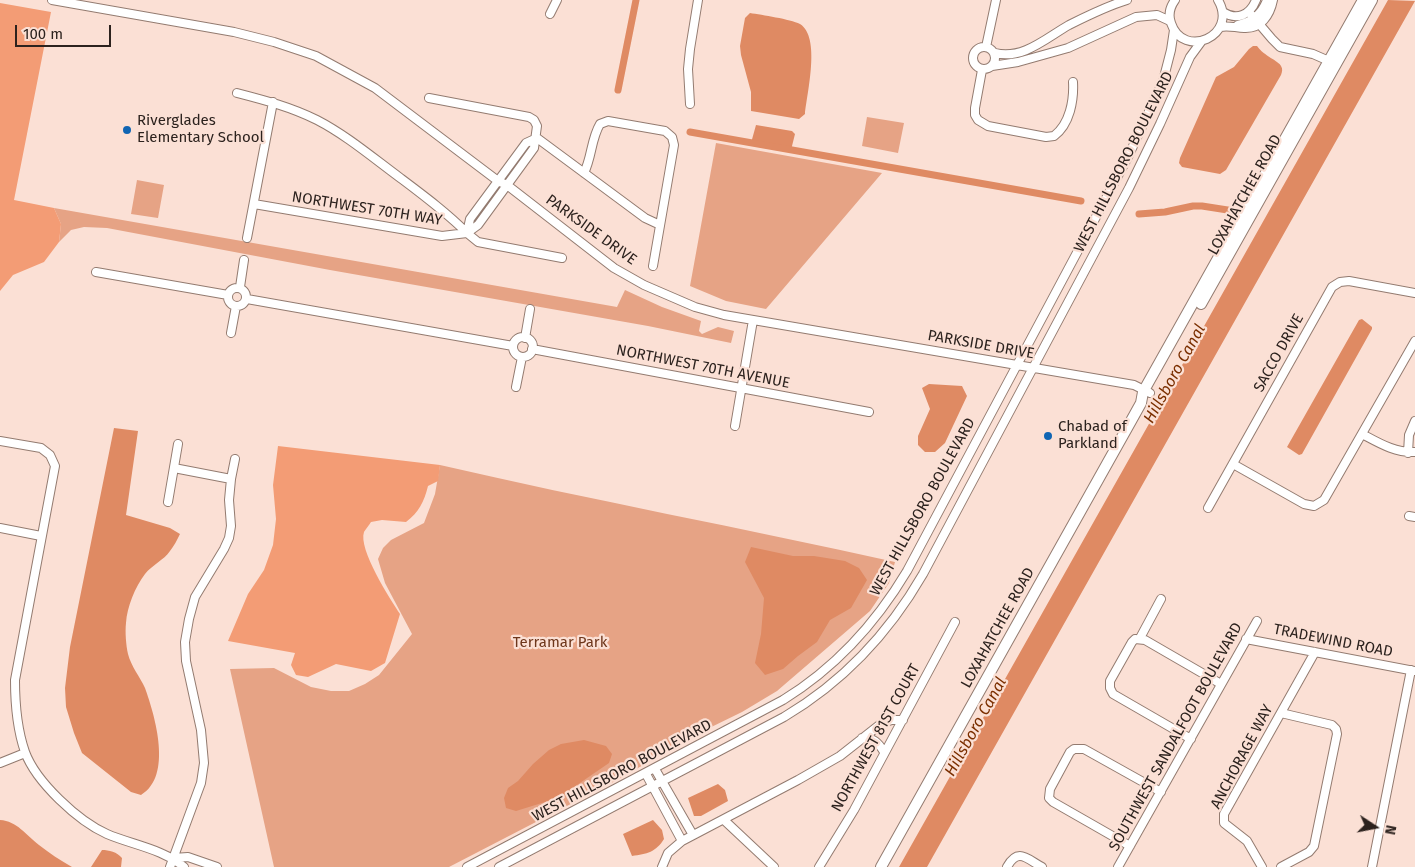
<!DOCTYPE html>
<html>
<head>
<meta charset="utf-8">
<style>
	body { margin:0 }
	#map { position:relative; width:1415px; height:867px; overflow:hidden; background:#fbe0d5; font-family:"Fira Sans",sans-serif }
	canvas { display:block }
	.north { position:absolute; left:1350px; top:802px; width:50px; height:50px; -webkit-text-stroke:4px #fbe0d5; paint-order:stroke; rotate:101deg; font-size:14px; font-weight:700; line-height:20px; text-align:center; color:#2c221e }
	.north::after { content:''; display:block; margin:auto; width:18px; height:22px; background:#2c221e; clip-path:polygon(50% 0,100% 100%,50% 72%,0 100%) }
	.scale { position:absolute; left:15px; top:25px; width:96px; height:22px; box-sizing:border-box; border:2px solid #2c221e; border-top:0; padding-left:6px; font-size:15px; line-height:18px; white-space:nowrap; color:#2c221e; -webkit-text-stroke:4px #fbe0d5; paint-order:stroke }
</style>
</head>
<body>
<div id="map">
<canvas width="1415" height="867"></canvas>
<div class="north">N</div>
<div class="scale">100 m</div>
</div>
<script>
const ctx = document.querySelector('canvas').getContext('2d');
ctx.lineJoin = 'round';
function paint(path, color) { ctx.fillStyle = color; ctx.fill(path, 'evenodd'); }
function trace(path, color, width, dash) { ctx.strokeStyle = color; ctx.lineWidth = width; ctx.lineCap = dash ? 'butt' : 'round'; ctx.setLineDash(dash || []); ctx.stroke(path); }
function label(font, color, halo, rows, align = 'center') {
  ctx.font = font + ' "Fira Sans",sans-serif'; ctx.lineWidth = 4.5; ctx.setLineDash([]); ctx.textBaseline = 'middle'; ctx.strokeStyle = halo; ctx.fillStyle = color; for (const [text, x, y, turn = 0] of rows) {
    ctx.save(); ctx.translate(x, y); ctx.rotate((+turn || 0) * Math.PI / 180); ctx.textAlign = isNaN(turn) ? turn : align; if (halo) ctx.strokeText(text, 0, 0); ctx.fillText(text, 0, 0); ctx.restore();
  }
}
const green = new Path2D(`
	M 867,117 L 904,123 L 898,153 L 862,146 Z
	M 716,143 L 882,173 L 766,309 L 726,301 L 690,286 Z
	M 137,180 L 164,185 L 158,218 L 131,214 Z
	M 54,208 L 617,307 L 625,290 L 662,307 L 701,321 L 699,331 L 702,334 L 718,327 L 734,331 L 731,343 L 648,326 L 330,270 L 107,228 L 84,227 L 71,230 L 59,242 L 61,224 Z
	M 440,465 C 591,500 743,528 895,562 L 889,583 L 870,611 L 777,691 L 742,712 L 695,735 L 619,779 L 449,867 L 274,867 L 230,669 L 274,668 L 311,687 L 331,691 L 349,691 L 365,684 L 379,675 L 412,634 L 385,583 L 378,559 L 383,548 L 391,540 L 424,523 L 435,494 Z`);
const forest = new Path2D(`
	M 0,3 L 51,12 L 14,200 L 54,208 L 61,224 L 59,242 L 44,262 L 13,275 L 0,291 Z
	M 278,446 L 440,465 L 438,481 L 428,486 C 424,502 419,512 406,522 L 382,520 L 371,522 C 369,525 366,529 364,532 C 358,549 390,599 400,614 L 385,663 L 371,671 L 336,664 L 308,677 L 296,675 L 291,665 L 295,653 L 228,641 L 248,594 L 264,570 L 273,545 L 276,519 L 273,485 Z`);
const water = new Path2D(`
	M 1388,0 L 1415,1 L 927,867 L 899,867 Z
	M 750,13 C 762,15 790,19 800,24 C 821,37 807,93 805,114 L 799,119 L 751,111 L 751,92 L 741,55 L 740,46 L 745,18 Z
	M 1253,46 L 1257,46 C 1264,56 1279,61 1281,66 C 1283,69 1282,72 1281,75 L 1226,170 L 1220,174 L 1182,167 L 1179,163 L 1180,158 L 1216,77 L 1234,67 L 1249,49 Z
	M 756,125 L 792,131 L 795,134 L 791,150 L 751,143 Z
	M 1362,319 L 1372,327 L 1372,329 L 1302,454 L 1299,455 L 1287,447 L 1359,320 Z
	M 929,384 L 962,386 L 967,396 L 945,443 L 935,452 L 925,452 L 918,445 L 918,436 L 930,409 L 922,388 Z
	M 114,428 L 138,431 L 126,515 L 170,528 L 180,534 C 177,540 174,546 170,551 C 164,560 152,565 145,574 C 135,587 127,607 126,623 C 125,632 126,645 128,654 C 131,666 140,677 145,688 C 155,716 173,776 141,795 L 131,792 L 82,753 L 74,733 L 66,707 L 65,688 L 70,647 Z
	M 751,547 L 793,556 L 814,556 L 845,561 L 859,568 L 867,580 L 851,608 L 830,620 L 817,642 L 798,656 L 783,669 L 765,675 L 755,663 L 761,634 L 764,598 L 745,562 Z
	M 584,740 L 606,746 L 612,754 L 609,763 L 558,798 L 516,811 L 506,808 L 504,798 L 508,788 L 518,781 L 533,764 L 549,750 L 561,744 Z
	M 718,784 L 725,790 L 728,801 L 701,816 L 694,816 L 688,798 Z
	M 0,820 C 17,821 26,835 39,845 C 49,853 60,860 72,867 L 0,867 Z
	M 653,820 L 662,830 L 664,839 C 656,852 647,854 632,856 L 623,834 Z
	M 102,850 C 109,850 117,852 122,858 L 121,867 L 91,867 Z`);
const canal = new Path2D(`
	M 618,90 L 636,0
	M 690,132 L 1081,201
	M 1139,214 L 1165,212 L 1193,206 L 1202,206 L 1234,211`);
const minor = new Path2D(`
	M 52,0 L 234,32 L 274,42 L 316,56 L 375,88 L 498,181 L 507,185 L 614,268 L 644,285 L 695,307 L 724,315 L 1134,385 L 1150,393
	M 1175,0 C 1170,7 1168,15 1171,23 C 1183,60 1239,36 1218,0
	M 1223,12 C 1237,21 1250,15 1256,0
	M 1249,12 L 1272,39 L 1280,47 L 1313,54 L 1329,61
	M 550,14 L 557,0
	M 1238,25 C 1252,22 1262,14 1267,0
	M 1220,27 C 1229,25 1236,28 1244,28 C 1261,29 1270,15 1273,0
	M973 58a11 11 0 1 1 22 0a11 11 0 1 1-22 0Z
	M 986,47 L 996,0
	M 995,53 C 1023,60 1046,38 1069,25 C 1087,16 1107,6 1127,0
	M 992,66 L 1018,62 L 1068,48 L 1136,17 L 1157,15 L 1170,21
	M 982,70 L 975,108 L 975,115 L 978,120 L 988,126 L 1046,137 L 1054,136 C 1070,124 1074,100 1073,82
	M 237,93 C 264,100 291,107 317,120 C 346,135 372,157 399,177 C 423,195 446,212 467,233
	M 429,98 L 529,117 L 534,120 L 537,126 L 534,148 L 478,225 L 467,233
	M 690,104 L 688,69 L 690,49 L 698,0
	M 537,138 L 645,218 L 660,225
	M 584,173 C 592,157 591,139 600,124 L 608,121 L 665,131 L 672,137 L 674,145 L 653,266
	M 254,204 L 442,236 L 467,233 L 478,242 L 562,258
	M 467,233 L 470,219 L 526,143 L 537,138
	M 247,238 L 273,102
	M 96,272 L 228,295
	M 240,287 L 244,260
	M228 297a9 9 0 1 1 18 0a9 9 0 1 1-18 0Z
	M 247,299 L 513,346
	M 231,333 L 236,306
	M513 347a10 10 0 1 1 20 0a10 10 0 1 1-20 0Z
	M 525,338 L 530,309
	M 532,349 L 869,412
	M 516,387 L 522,357
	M 735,426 L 753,320
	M 1362,434 C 1379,443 1395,453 1415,452
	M 0,441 L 41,448 L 50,455 L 55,466 L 15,680 C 15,704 17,729 25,752 C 36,782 78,821 107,834 C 133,845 163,849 184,867
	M 1408,453 L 1409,435 L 1415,421
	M 1233,464 L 1304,504 L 1314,506 L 1324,500 L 1415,341
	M 174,468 L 231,479
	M 168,502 L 178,444
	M 1208,508 L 1332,287 L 1340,282 L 1349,281 L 1415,293
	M 1409,516 L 1415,517
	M 0,528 L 41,536
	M 1140,638 L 1161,599
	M 1246,639 L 1415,671
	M 862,738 C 874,738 878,742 884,752
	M 1191,739 L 1113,694 L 1110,688 L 1110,681 L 1132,642 L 1135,639 L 1145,640 L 1221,684
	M 0,763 L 25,753
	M 655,769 L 693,835
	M 646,774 L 682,841
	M 724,820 L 774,867
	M 1130,846 L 1053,802 L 1049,798 L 1050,789 L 1070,752 L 1074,749 L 1084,749 L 1161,792
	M 173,858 L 188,857 L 217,867
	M 170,867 L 201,783 L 204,763 L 201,730 L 186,661 L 185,642 L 189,619 L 195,597 L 224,549 L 229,538 L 231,526 L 229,500 L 231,479 L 235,459
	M 467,867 L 783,700 C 835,668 876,623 907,571 L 1128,157 L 1163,81 L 1171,50 L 1174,30
	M 499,867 L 784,717 C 843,682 889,633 923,574 L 1129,188 L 1160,124 L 1190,57 L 1201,42
	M 662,867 L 668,853 L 682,841 L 798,780 L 840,756 L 882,723 L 892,720 L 903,720
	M 819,867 L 854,810 L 955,622
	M 1007,867 C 1018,847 1027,859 1042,867
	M 1118,867 L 1257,621
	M 1262,867 L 1247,841 L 1224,823 L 1224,814 L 1315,652
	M 1281,867 L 1309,852 L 1314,846 L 1337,734 L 1336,729 L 1332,725 L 1281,713
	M 1372,867 L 1411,670`);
const major = new Path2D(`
	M 1201,304 L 1372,0
	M 881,867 L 1131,421 L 1141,403 L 1143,392 L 1363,0`);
const markers = [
	[127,130,5,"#1065b3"],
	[1048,436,5,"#1065b3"]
];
const poiNames = [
	["Riverglades",137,121],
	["Elementary School",137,138],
	["Chabad of",1058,427],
	["Parkland",1058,444]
];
const streetNames = [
	["WEST HILLSBORO BOULEVARD",1124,162,-63],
	["LOXAHATCHEE ROAD",1245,195,-61],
	["NORTHWEST 70TH WAY",367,209,9],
	["PARKSIDE DRIVE",591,230,36],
	["PARKSIDE DRIVE",981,345,10],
	["SACCO DRIVE",1279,353,-61],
	["NORTHWEST 70TH AVENUE",703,367,11],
	["WEST HILLSBORO BOULEVARD",923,507,-61],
	["LOXAHATCHEE ROAD",998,628,-61],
	["TRADEWIND ROAD",1333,641,11],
	["SOUTHWEST SANDALFOOT BOULEVARD",1176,737,-61],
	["NORTHWEST 81ST COURT",876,738,-61],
	["ANCHORAGE WAY",1242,757,-62],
	["WEST HILLSBORO BOULEVARD",622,771,-28]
];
const parkNames = [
	["Terramar Park",560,643]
];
const waterNames = [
	["Hillsboro Canal",1175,374,-61],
	["Hillsboro Canal",976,727,-61]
];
paint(green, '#e6a385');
paint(forest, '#f39c75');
paint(water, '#df8a63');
trace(canal, '#df8a63', 7);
trace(minor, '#937b70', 10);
trace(major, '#937b70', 12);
trace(minor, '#fff', 8);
trace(major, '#fff', 10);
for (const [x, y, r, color] of markers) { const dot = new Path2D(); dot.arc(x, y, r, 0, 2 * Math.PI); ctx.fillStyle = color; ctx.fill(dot); trace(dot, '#fbe0d5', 2); }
label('15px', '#2c221e', '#fbe0d5', poiNames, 'left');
label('15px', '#2c221e', '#fbe0d5', streetNames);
label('15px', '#6e361b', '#fbe0d5', parkNames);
label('italic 16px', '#7b2f00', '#fbe0d5', waterNames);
</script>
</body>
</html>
